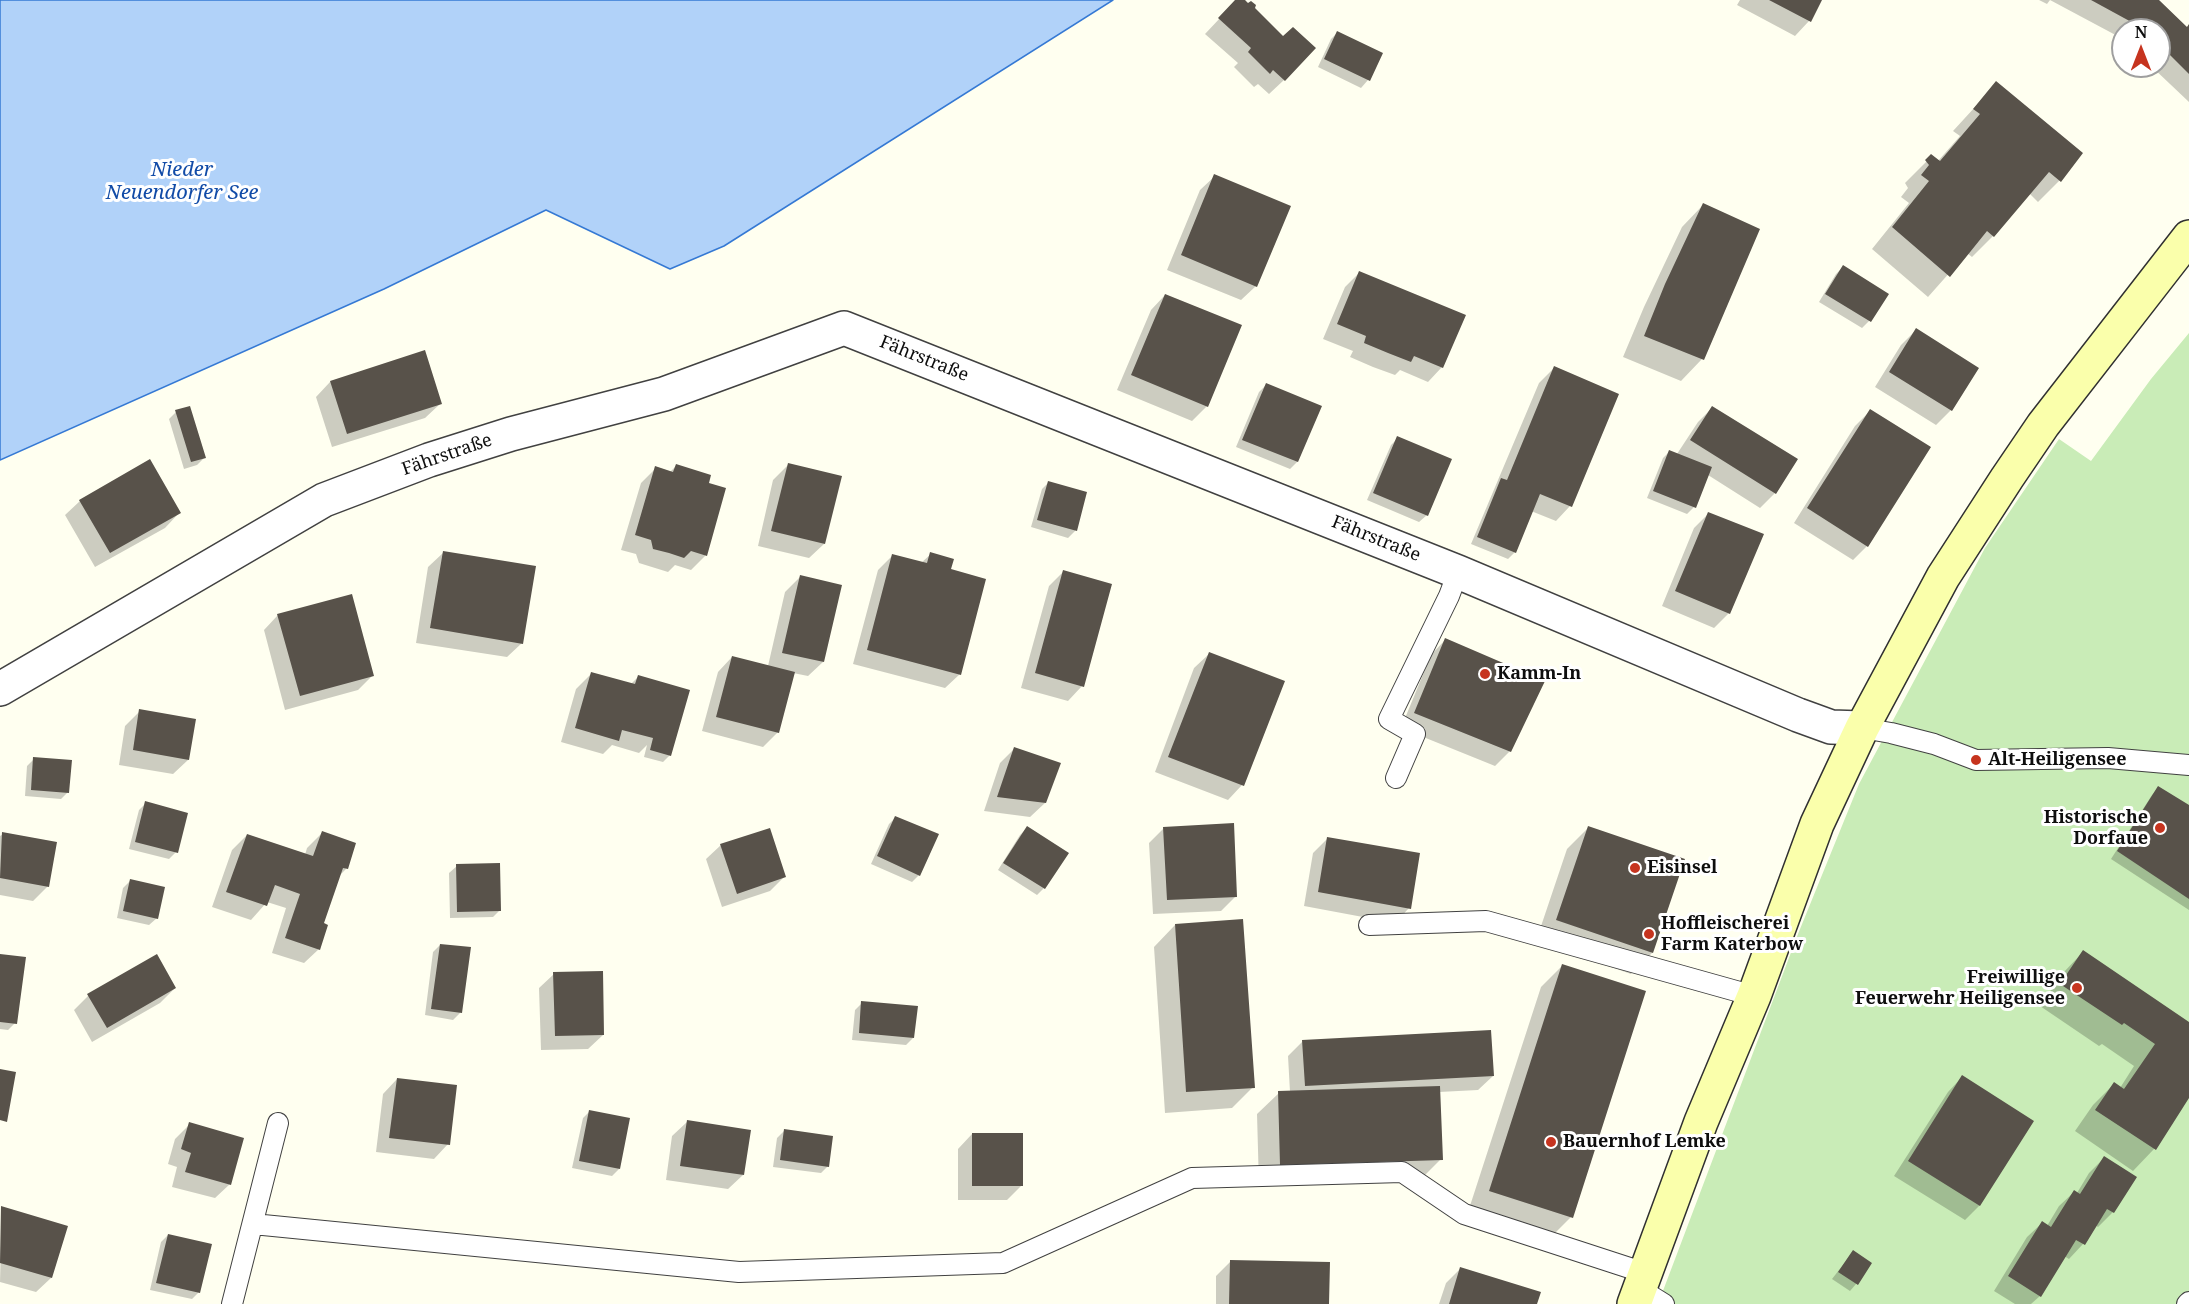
<!DOCTYPE html>
<html>
<head>
<meta charset="utf-8">
<style>
	body { margin:0 }
	#map { position:relative; width:2189px; height:1304px; overflow:hidden; background:#fffff0; font-family:"Noto Serif",serif }
	canvas { display:block }
	.north { position:absolute; left:2111px; top:18px; width:60px; height:60px; box-sizing:border-box; background:#fff; border:2px solid #9f9f9f; border-radius:50%; rotate:0deg; font-size:16px; font-weight:700; line-height:24px; text-align:center; color:#0e0e0e }
	.north::after { content:''; display:block; margin:auto; width:21px; height:27px; background:#c6341f; clip-path:polygon(50% 0,100% 100%,50% 72%,0 100%) }
</style>
</head>
<body>
<div id="map">
<canvas width="2189" height="1304"></canvas>
<div class="north">N</div>
</div>
<script>
const ctx = document.querySelector('canvas').getContext('2d');
ctx.lineJoin = 'round';
function paint(path, color) { ctx.fillStyle = color; ctx.fill(path, 'evenodd'); }
function trace(path, color, width, dash) { ctx.strokeStyle = color; ctx.lineWidth = width; ctx.lineCap = dash ? 'butt' : 'round'; ctx.setLineDash(dash || []); ctx.stroke(path); }
function label(font, color, halo, rows, align = 'center') {
  ctx.font = font + ' "Noto Serif",serif'; ctx.lineWidth = 6; ctx.setLineDash([]); ctx.textBaseline = 'middle'; ctx.strokeStyle = halo; ctx.fillStyle = color; for (const [text, x, y, turn = 0] of rows) {
    ctx.save(); ctx.translate(x, y); ctx.rotate((+turn || 0) * Math.PI / 180); ctx.textAlign = isNaN(turn) ? turn : align; if (halo) ctx.strokeText(text, 0, 0); ctx.fillText(text, 0, 0); ctx.restore();
  }
}
const green = new Path2D(`
	M 2189,333 L 2189,1304 L 1658,1304 L 1798,934 L 1859,784 L 1985,548 L 2059,439 L 2091,461 L 2151,379 Z`);
const water = new Path2D(`
	M 0,0 L 1113,0 L 724,246 L 670,269 L 546,210 L 384,289 L 0,460 Z`);
const shadow = new Path2D(`
	M 1237,0 L 1243,0 L 1253,8 L 1284,80 L 1269,94 L 1258,84 L 1254,87 L 1234,67 L 1238,63 L 1205,34 Z
	M 1740,0 L 1820,0 L 1809,21 L 1795,36 L 1737,5 Z
	M 2039,0 L 2157,0 L 2186,28 L 2189,25 L 2189,102 L 2151,66 L 2159,66 L 2159,30 L 2123,30 L 2123,39 L 2050,0 L 2047,4 Z
	M 1338,32 L 1381,54 L 1368,80 L 1361,88 L 1318,67 L 1331,39 Z
	M 1997,83 L 2081,154 L 2059,181 L 2038,202 L 2029,193 L 1993,236 L 1972,257 L 1967,253 L 1928,297 L 1872,249 L 1909,203 L 1901,197 L 1908,188 L 1905,183 L 1932,156 L 1938,161 L 1960,136 L 1953,131 Z
	M 1215,176 L 1256,286 L 1241,300 L 1167,270 L 1200,190 Z
	M 1703,205 L 1702,359 L 1681,381 L 1623,357 L 1644,307 L 1682,227 Z
	M 1843,267 L 1886,295 L 1869,321 L 1862,328 L 1819,302 L 1836,274 Z
	M 1359,273 L 1442,367 L 1428,382 L 1400,370 L 1395,375 L 1373,367 L 1350,357 L 1353,351 L 1323,339 L 1345,287 Z
	M 1165,295 L 1207,406 L 1192,421 L 1117,390 L 1151,310 Z
	M 1916,330 L 1951,410 L 1936,425 L 1875,387 L 1901,345 Z
	M 1554,368 L 1570,506 L 1556,521 L 1531,511 L 1515,552 L 1508,559 L 1471,544 L 1539,383 Z
	M 330,382 L 440,404 L 425,418 L 332,447 L 316,397 Z
	M 1266,385 L 1320,406 L 1297,462 L 1290,469 L 1236,447 L 1259,392 Z
	M 1712,408 L 1796,460 L 1775,493 L 1760,508 L 1708,475 L 1694,507 L 1687,514 L 1647,498 L 1663,458 L 1670,451 L 1677,454 L 1698,422 Z
	M 1870,411 L 1867,546 L 1853,560 L 1794,523 L 1855,426 Z
	M 176,412 L 204,458 L 197,465 L 184,469 L 169,419 Z
	M 1398,438 L 1450,460 L 1427,515 L 1419,522 L 1367,500 L 1391,445 Z
	M 788,465 L 824,544 L 809,558 L 758,546 L 773,480 Z
	M 676,466 L 707,484 L 724,489 L 705,556 L 691,570 L 675,565 L 668,572 L 639,563 L 636,554 L 621,550 L 641,483 L 656,468 L 669,473 Z
	M 1049,482 L 1086,493 L 1075,531 L 1068,538 L 1031,527 L 1042,489 Z
	M 80,501 L 179,513 L 165,528 L 95,567 L 65,515 Z
	M 1709,513 L 1729,613 L 1714,628 L 1662,606 L 1694,528 Z
	M 443,553 L 522,643 L 507,657 L 416,643 L 428,567 Z
	M 931,554 L 949,570 L 960,674 L 945,688 L 853,664 L 878,570 L 892,556 L 921,563 Z
	M 1063,572 L 1082,686 L 1068,701 L 1021,688 L 1049,586 Z
	M 800,577 L 823,662 L 808,676 L 793,673 L 778,732 L 763,747 L 702,731 L 718,672 L 732,657 L 768,666 L 785,592 Z
	M 278,615 L 372,676 L 358,690 L 285,710 L 264,630 Z
	M 1445,640 L 1510,751 L 1495,766 L 1401,728 L 1431,655 Z
	M 1209,654 L 1242,785 L 1228,800 L 1155,772 L 1194,668 Z
	M 591,674 L 630,685 L 638,677 L 670,755 L 663,762 L 644,757 L 647,745 L 639,753 L 612,745 L 603,754 L 561,742 L 576,689 Z
	M 140,711 L 188,760 L 173,774 L 119,765 L 125,726 Z
	M 1015,748 L 1045,803 L 1030,817 L 984,811 L 1000,763 Z
	M 34,759 L 68,792 L 61,799 L 25,796 L 27,766 Z
	M 2159,788 L 2189,807 L 2189,910 L 2111,859 L 2152,795 Z
	M 146,803 L 176,852 L 169,859 L 129,849 L 139,810 Z
	M 896,817 L 919,875 L 912,882 L 871,864 L 889,824 Z
	M 1027,828 L 1044,888 L 1037,895 L 998,870 L 1020,835 Z
	M 1164,828 L 1236,896 L 1221,911 L 1153,914 L 1149,843 Z
	M 1588,828 L 1652,953 L 1631,974 L 1536,941 L 1567,849 Z
	M 322,833 L 346,869 L 339,876 L 322,924 L 319,949 L 304,963 L 272,953 L 286,908 L 267,902 L 251,920 L 212,907 L 232,850 L 247,835 L 305,855 L 307,848 Z
	M 3,834 L 48,886 L 33,901 L 0,895 L 0,836 Z
	M 1328,838 L 1409,908 L 1395,923 L 1304,906 L 1313,853 Z
	M 721,845 L 784,877 L 770,891 L 722,907 L 706,859 Z
	M 457,866 L 500,910 L 493,917 L 450,918 L 449,873 Z
	M 130,881 L 157,918 L 149,925 L 117,918 L 123,888 Z
	M 1175,925 L 1253,1087 L 1232,1108 L 1165,1113 L 1154,947 Z
	M 440,945 L 460,1013 L 453,1020 L 425,1015 L 433,952 Z
	M 2083,952 L 2189,1024 L 2189,1097 L 2154,1149 L 2133,1171 L 2075,1131 L 2093,1105 L 2114,1084 L 2120,1088 L 2134,1066 L 2102,1044 L 2099,1046 L 2040,1006 L 2062,974 Z
	M 0,956 L 15,1023 L 8,1030 L 0,1029 Z
	M 1562,966 L 1571,1217 L 1550,1238 L 1468,1212 L 1541,987 Z
	M 554,974 L 603,1035 L 588,1049 L 541,1050 L 539,988 Z
	M 175,988 L 160,1003 L 92,1042 L 74,1010 L 88,996 Z
	M 862,1003 L 913,1038 L 906,1045 L 852,1040 L 855,1010 Z
	M 1303,1041 L 1493,1076 L 1478,1090 L 1439,1092 L 1441,1159 L 1420,1180 L 1259,1186 L 1257,1114 L 1279,1093 L 1290,1092 L 1288,1056 Z
	M 1962,1077 L 2032,1121 L 1979,1206 L 1965,1220 L 1894,1176 L 1948,1092 Z
	M 397,1079 L 448,1144 L 434,1159 L 376,1152 L 383,1094 Z
	M 590,1111 L 619,1169 L 612,1176 L 572,1168 L 583,1118 Z
	M 687,1122 L 743,1175 L 728,1189 L 666,1180 L 672,1136 Z
	M 190,1124 L 230,1184 L 215,1198 L 172,1187 L 177,1167 L 168,1164 L 175,1139 Z
	M 784,1131 L 828,1166 L 821,1173 L 773,1167 L 777,1138 Z
	M 972,1134 L 1022,1185 L 1007,1200 L 958,1200 L 958,1149 Z
	M 2104,1158 L 2113,1212 L 2098,1227 L 2095,1225 L 2083,1244 L 2069,1259 L 2064,1256 L 2040,1296 L 2031,1304 L 2015,1304 L 1994,1291 L 2027,1237 L 2042,1223 L 2047,1226 L 2059,1206 L 2074,1192 L 2077,1193 L 2089,1173 Z
	M 2,1207 L 51,1278 L 36,1292 L 0,1282 Z
	M 168,1235 L 199,1292 L 192,1299 L 150,1290 L 161,1242 Z
	M 1853,1252 L 1856,1284 L 1850,1291 L 1832,1279 Z
	M 1231,1261 L 1327,1304 L 1216,1304 L 1216,1276 Z
	M 1460,1269 L 1536,1304 L 1439,1304 L 1446,1283 Z`);
const building = new Path2D(`
	M 1235,0 L 1245,0 L 1248,3 L 1251,1 L 1256,5 L 1255,8 L 1283,36 L 1293,27 L 1316,48 L 1285,81 L 1273,70 L 1270,74 L 1248,52 L 1251,48 L 1218,18 Z
	M 1769,0 L 1822,0 L 1811,22 Z
	M 2091,0 L 2159,0 L 2187,27 L 2189,24 L 2189,74 L 2159,44 L 2159,30 L 2146,30 Z
	M 1337,31 L 1383,53 L 1370,81 L 1324,59 Z
	M 1996,81 L 2083,153 L 2061,182 L 2049,172 L 1994,237 L 1987,231 L 1950,277 L 1892,227 L 1929,181 L 1921,175 L 1929,165 L 1925,160 L 1931,154 L 1940,161 L 1980,114 L 1973,109 Z
	M 1214,174 L 1291,206 L 1257,287 L 1181,255 Z
	M 1703,203 L 1760,229 L 1704,360 L 1644,336 L 1665,284 Z
	M 1843,265 L 1889,294 L 1871,322 L 1825,294 Z
	M 1359,271 L 1466,315 L 1443,368 L 1414,356 L 1411,362 L 1388,353 L 1364,343 L 1366,336 L 1337,324 Z
	M 1165,294 L 1242,325 L 1208,407 L 1131,375 Z
	M 1916,328 L 1979,368 L 1952,411 L 1889,372 Z
	M 425,350 L 442,404 L 347,434 L 330,381 Z
	M 1554,366 L 1619,394 L 1572,507 L 1540,494 L 1516,553 L 1477,537 L 1501,478 L 1507,480 Z
	M 1266,383 L 1322,406 L 1298,462 L 1242,440 Z
	M 190,406 L 206,458 L 191,462 L 175,410 Z
	M 1712,406 L 1798,459 L 1776,494 L 1690,440 Z
	M 1870,409 L 1931,447 L 1868,547 L 1807,508 Z
	M 1397,436 L 1452,459 L 1428,516 L 1373,493 Z
	M 1669,450 L 1712,467 L 1696,508 L 1653,491 Z
	M 150,459 L 181,513 L 110,553 L 79,500 Z
	M 788,463 L 842,476 L 825,544 L 771,531 Z
	M 676,464 L 711,475 L 709,483 L 726,488 L 707,556 L 691,551 L 684,558 L 669,553 L 653,549 L 651,540 L 635,535 L 655,466 L 673,472 Z
	M 1048,481 L 1087,492 L 1077,531 L 1037,520 Z
	M 1708,512 L 1764,534 L 1730,614 L 1675,591 Z
	M 443,551 L 536,566 L 523,644 L 430,628 Z
	M 930,552 L 954,559 L 951,569 L 986,579 L 961,675 L 867,650 L 892,554 L 927,563 Z
	M 1063,570 L 1112,584 L 1084,687 L 1035,673 Z
	M 800,575 L 842,585 L 824,662 L 782,653 Z
	M 352,594 L 374,676 L 300,696 L 277,614 Z
	M 1445,638 L 1545,681 L 1511,752 L 1414,713 Z
	M 1209,652 L 1285,681 L 1244,786 L 1168,757 Z
	M 732,656 L 795,672 L 779,733 L 716,717 Z
	M 591,672 L 635,684 L 638,675 L 690,690 L 671,756 L 650,750 L 653,738 L 622,730 L 619,741 L 575,728 Z
	M 139,709 L 196,719 L 189,760 L 133,750 Z
	M 1014,747 L 1061,763 L 1046,803 L 997,797 Z
	M 33,757 L 72,760 L 69,793 L 31,790 Z
	M 2158,786 L 2189,805 L 2189,899 L 2117,851 Z
	M 145,801 L 188,813 L 178,853 L 135,842 Z
	M 895,816 L 939,834 L 920,876 L 877,856 Z
	M 1234,823 L 1237,897 L 1167,900 L 1163,827 Z
	M 1027,826 L 1069,853 L 1045,889 L 1003,863 Z
	M 1588,826 L 1685,859 L 1653,953 L 1556,920 Z
	M 770,828 L 786,877 L 737,894 L 720,844 Z
	M 322,831 L 356,843 L 348,869 L 343,868 L 324,923 L 328,925 L 320,950 L 285,938 L 300,894 L 275,885 L 267,906 L 226,892 L 247,834 L 313,856 Z
	M 2,832 L 57,842 L 49,887 L 0,878 Z
	M 1327,837 L 1420,853 L 1411,909 L 1318,892 Z
	M 500,863 L 501,911 L 457,912 L 456,864 Z
	M 130,879 L 165,887 L 158,919 L 123,911 Z
	M 1243,919 L 1255,1088 L 1186,1092 L 1175,924 Z
	M 440,944 L 471,947 L 462,1013 L 431,1009 Z
	M 2083,950 L 2189,1022 L 2189,1098 L 2156,1150 L 2095,1110 L 2114,1082 L 2124,1089 L 2155,1044 L 2124,1023 L 2122,1025 L 2060,984 Z
	M 0,954 L 26,957 L 17,1024 L 0,1022 Z
	M 157,954 L 176,988 L 107,1028 L 87,994 Z
	M 1562,964 L 1646,991 L 1573,1218 L 1489,1191 Z
	M 603,971 L 604,1035 L 555,1036 L 553,972 Z
	M 861,1001 L 918,1006 L 914,1038 L 859,1033 Z
	M 1491,1030 L 1494,1076 L 1305,1086 L 1302,1040 Z
	M 0,1069 L 16,1072 L 7,1122 L 0,1120 Z
	M 1962,1075 L 2034,1121 L 1980,1206 L 1908,1161 Z
	M 397,1078 L 457,1085 L 450,1145 L 389,1138 Z
	M 1440,1086 L 1443,1160 L 1280,1165 L 1278,1091 Z
	M 589,1110 L 630,1118 L 620,1169 L 579,1161 Z
	M 687,1120 L 751,1130 L 744,1175 L 680,1166 Z
	M 189,1122 L 244,1138 L 231,1185 L 185,1172 L 191,1153 L 181,1149 Z
	M 784,1129 L 833,1136 L 829,1167 L 780,1160 Z
	M 972,1133 L 1023,1133 L 1023,1186 L 972,1186 Z
	M 2104,1156 L 2137,1177 L 2114,1213 L 2107,1209 L 2085,1245 L 2076,1240 L 2041,1297 L 2008,1276 L 2042,1221 L 2051,1227 L 2074,1190 L 2080,1194 Z
	M 1,1206 L 68,1226 L 52,1278 L 0,1263 Z
	M 168,1234 L 212,1244 L 200,1293 L 156,1283 Z
	M 1853,1250 L 1872,1263 L 1858,1285 L 1838,1272 Z
	M 1230,1260 L 1330,1262 L 1329,1304 L 1229,1304 Z
	M 1460,1267 L 1541,1292 L 1537,1304 L 1449,1304 Z`);
const lane = new Path2D(`
	M 1862,728 L 1891,733 L 1934,744 L 1976,760 L 2108,758 L 2189,765
	M 1396,778 L 1415,734 L 1389,719 L 1449,596 L 1458,572
	M 1369,925 L 1486,921 L 1754,996
	M 253,1224 L 739,1272 L 1003,1263 L 1192,1178 L 1402,1172 L 1464,1214 L 1645,1273
	M 1640,1289 L 1664,1304
	M 232,1304 L 278,1123
	M 2187,1304 L 2189,1302`);
const street = new Path2D(`
	M 0,689 L 324,500 L 429,460 L 511,434 L 664,394 L 844,328 L 1458,572 L 1798,715 L 1831,727 L 1862,728`);
const secondary = new Path2D(`
	M 1634,1304 L 1701,1122 L 1754,996 L 1817,824 L 1862,728 L 1943,577 L 2007,478 L 2043,425 L 2189,237`);
const markers = [
	[1485,674,6,"#c6341f"],
	[1976,760,6,"#c6341f"],
	[2160,828,6,"#c6341f"],
	[1635,868,6,"#c6341f"],
	[1649,934,6,"#c6341f"],
	[2077,988,6,"#c6341f"],
	[1551,1142,6,"#c6341f"]
];
const streetNames = [
	["Fährstraße",924,359,22],
	["Fährstraße",447,455,-19],
	["Fährstraße",1376,539,22]
];
const poiNames = [
	["Kamm-In",1497,674],
	["Alt-Heiligensee",1988,760],
	["Historische",2148,818,"right"],
	["Dorfaue",2148,839,"right"],
	["Eisinsel",1647,868],
	["Hoffleischerei",1661,924],
	["Farm Katerbow",1661,945],
	["Freiwillige",2065,978,"right"],
	["Feuerwehr Heiligensee",2065,999,"right"],
	["Bauernhof Lemke",1563,1142]
];
const waterNames = [
	["Nieder",182,170],
	["Neuendorfer See",182,193]
];
paint(green, '#c9ecb7');
paint(water, '#b1d2f9');
trace(water, '#3579d4', 1.5);
paint(shadow, '#0003');
paint(building, '#58524a');
trace(lane, '#414141', 22);
trace(street, '#414141', 36);
trace(secondary, '#303030', 36);
trace(lane, '#fff', 20);
trace(street, '#fff', 33);
trace(secondary, '#faffab', 33);
for (const [x, y, r, color] of markers) { const dot = new Path2D(); dot.arc(x, y, r, 0, 2 * Math.PI); ctx.fillStyle = color; ctx.fill(dot); trace(dot, '#fff', 2); }
label('18px', '#0e0e0e', '#fff', streetNames);
label('bold 18px', '#0e0e0e', '#fff', poiNames, 'left');
label('italic 20px', '#114ba7', '#fff', waterNames);
</script>
</body>
</html>
